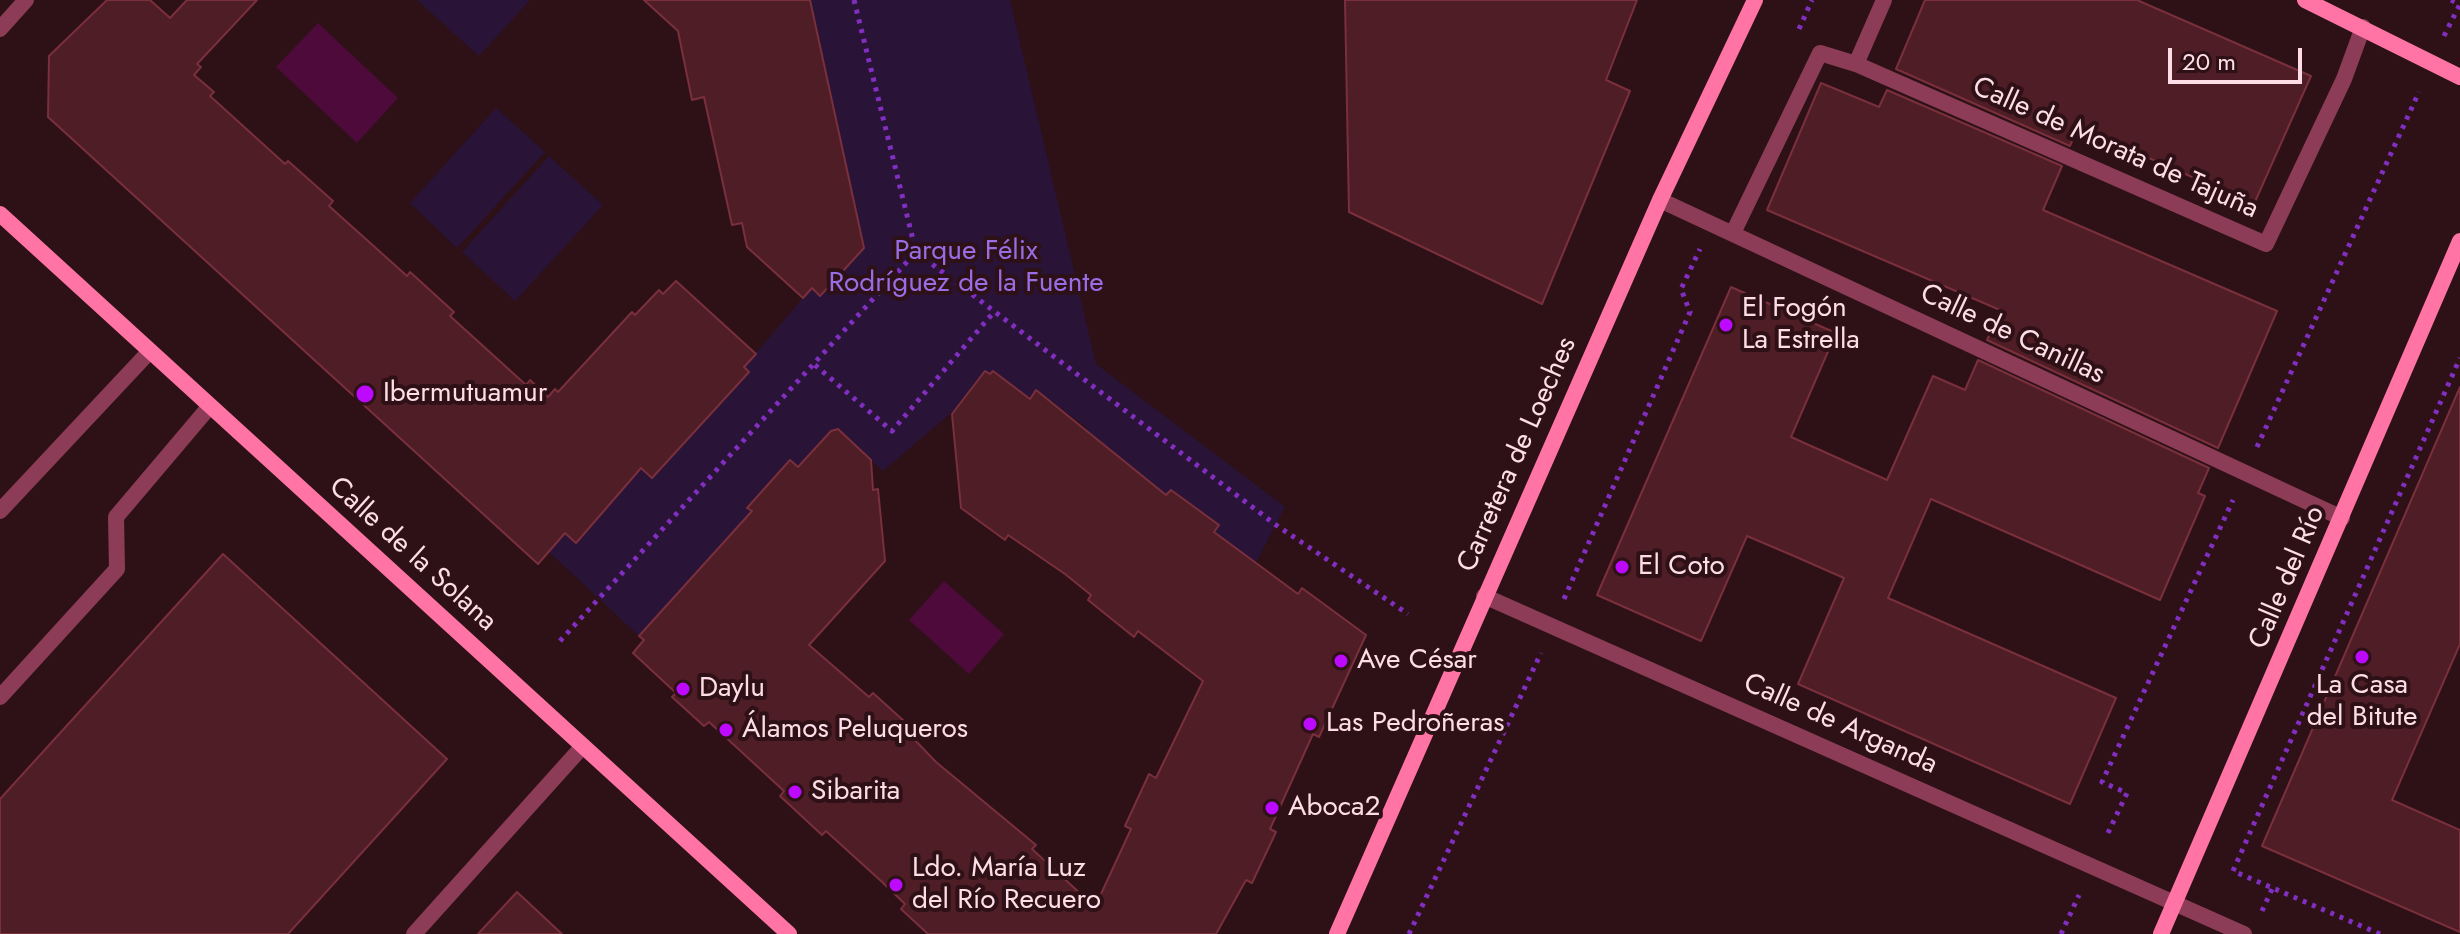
<!DOCTYPE html>
<html>
<head>
<meta charset="utf-8">
<style>
	body { margin:0 }
	#map { position:relative; width:2460px; height:934px; overflow:hidden; background:#2d1117; font-family:Jost,sans-serif }
	canvas { display:block }
	.scale { position:absolute; left:2168px; top:48px; width:134px; height:36px; box-sizing:border-box; border:4px solid #ffdde6; border-top:0; padding-left:10px; font-size:24px; line-height:28px; white-space:nowrap; color:#ffdde6; -webkit-text-stroke:6px #2d1117; paint-order:stroke }
</style>
</head>
<body>
<div id="map">
<canvas width="2460" height="934"></canvas>
<div class="scale">20 m</div>
</div>
<script>
const ctx = document.querySelector('canvas').getContext('2d');
ctx.lineJoin = 'round';
function paint(path, color) { ctx.fillStyle = color; ctx.fill(path, 'evenodd'); }
function trace(path, color, width, dash) { ctx.strokeStyle = color; ctx.lineWidth = width; ctx.lineCap = dash ? 'butt' : 'round'; ctx.setLineDash(dash || []); ctx.stroke(path); }
function label(font, color, halo, rows, align = 'center') {
  ctx.font = font + ' Jost,sans-serif'; ctx.lineWidth = 8; ctx.setLineDash([]); ctx.textBaseline = 'middle'; ctx.strokeStyle = halo; ctx.fillStyle = color; for (const [text, x, y, turn = 0] of rows) {
    ctx.save(); ctx.translate(x, y); ctx.rotate((+turn || 0) * Math.PI / 180); ctx.textAlign = isNaN(turn) ? turn : align; if (halo) ctx.strokeText(text, 0, 0); ctx.fillText(text, 0, 0); ctx.restore();
  }
}
const green = new Path2D(`
	M 417,0 L 530,0 L 479,56 Z
	M 810,0 L 1010,0 L 1096,364 L 1285,507 L 1252,570 L 1242,552 L 1214,532 L 1218,525 L 1171,490 L 1166,495 L 1083,433 L 1087,428 L 1037,391 L 1030,399 L 993,371 L 990,374 L 985,371 L 958,407 L 883,471 L 837,429 L 831,431 L 798,467 L 790,460 L 747,507 L 752,511 L 639,636 L 549,552 L 565,534 L 576,543 L 638,465 L 652,478 L 749,372 L 744,367 L 803,298 L 812,288 L 821,295 L 864,248 Z
	M 496,108 L 545,152 L 457,248 L 410,203 Z
	M 549,156 L 603,205 L 515,301 L 462,252 Z`);
const water = new Path2D(`
	M 318,23 L 398,98 L 357,143 L 276,67 Z
	M 944,581 L 1004,634 L 969,674 L 909,620 Z`);
const building = new Path2D(`
	M 107,0 L 150,0 L 170,18 L 187,0 L 257,0 L 197,64 L 201,67 L 194,75 L 214,92 L 210,96 L 285,164 L 288,161 L 333,201 L 329,206 L 407,276 L 410,272 L 454,312 L 450,316 L 526,385 L 530,380 L 548,397 L 555,389 L 558,392 L 632,312 L 635,315 L 659,290 L 663,294 L 676,281 L 756,354 L 744,367 L 749,372 L 652,478 L 641,468 L 576,543 L 565,533 L 538,564 L 48,117 L 49,56 Z
	M 644,0 L 810,0 L 864,248 L 820,296 L 812,288 L 803,298 L 747,247 L 742,223 L 732,225 L 704,97 L 692,100 L 678,31 Z
	M 1345,0 L 1637,0 L 1606,80 L 1630,91 L 1542,304 L 1349,212 Z
	M 1925,0 L 2137,0 L 2311,76 L 2254,204 L 2078,127 L 2070,146 L 1896,69 Z
	M 1821,83 L 1879,107 L 1887,90 L 2062,166 L 2043,210 L 2277,311 L 2218,448 L 1987,340 L 2000,310 L 1767,210 Z
	M 1731,287 L 1836,333 L 1791,437 L 1887,480 L 1933,376 L 1965,390 L 1978,360 L 2209,468 L 2198,493 L 2205,496 L 2160,600 L 1931,499 L 1888,598 L 2116,698 L 2070,804 L 1798,684 L 1844,578 L 1794,556 L 1747,536 L 1701,641 L 1597,595 Z
	M 985,371 L 990,374 L 993,371 L 1030,399 L 1036,390 L 1166,495 L 1171,490 L 1219,525 L 1214,532 L 1298,594 L 1302,588 L 1366,635 L 1319,737 L 1313,734 L 1270,829 L 1276,832 L 1252,883 L 1246,880 L 1216,934 L 928,934 L 901,909 L 905,904 L 881,881 L 826,831 L 822,835 L 780,796 L 784,791 L 709,722 L 704,726 L 672,697 L 676,693 L 633,653 L 644,640 L 639,636 L 752,511 L 747,508 L 790,460 L 798,467 L 831,431 L 838,429 L 871,460 L 873,490 L 878,489 L 885,561 L 809,645 L 869,697 L 873,693 L 915,731 L 911,736 L 936,762 L 1036,845 L 1032,849 L 1095,907 L 1131,829 L 1125,826 L 1149,774 L 1156,778 L 1203,681 L 1138,631 L 1134,637 L 1088,600 L 1091,595 L 1065,574 L 1008,535 L 1005,540 L 961,508 L 952,414 Z
	M 2460,387 L 2460,644 L 2392,800 L 2460,830 L 2460,932 L 2262,846 Z
	M 223,554 L 447,759 L 288,934 L 0,934 L 0,799 Z
	M 517,892 L 562,934 L 478,934 Z`);
const path = new Path2D(`
	M 854,0 L 916,252 L 1276,525 L 1408,614
	M 2451,0 L 2460,4
	M 1799,29 L 1812,0
	M 2444,36 L 2460,4
	M 815,365 L 892,431 L 993,313
	M 2257,447 L 2419,92
	M 1564,599 L 1690,312 L 1681,289 L 1700,249
	M 560,641 L 916,252
	M 2108,833 L 2127,793 L 2102,782 L 2233,500
	M 2262,911 L 2272,889
	M 1409,934 L 1541,653
	M 2061,934 L 2079,895
	M 2380,934 L 2233,871 L 2460,358`);
const lane = new Path2D(`
	M 0,697 L 117,569 L 116,517 L 210,406
	M 414,934 L 583,746`);
const street = new Path2D(`
	M 0,29 L 26,0
	M 1856,64 L 1884,0
	M 1660,200 L 2342,518
	M 1733,233 L 1820,53 L 1856,64 L 2266,244 L 2344,79 L 2363,27
	M 0,511 L 150,351
	M 1484,596 L 2244,934`);
const secondary = new Path2D(`
	M 2305,0 L 2460,77
	M 0,214 L 789,934
	M 1337,934 L 1660,200 L 1755,0
	M 2161,934 L 2460,241`);
const markers = [
	[1726,325,8,"#bd09ff"],
	[365,394,10,"#bd09ff"],
	[1622,567,8,"#bd09ff"],
	[2362,657,8,"#bd09ff"],
	[1341,661,8,"#bd09ff"],
	[683,689,8,"#bd09ff"],
	[1310,724,8,"#bd09ff"],
	[726,730,8,"#bd09ff"],
	[795,792,8,"#bd09ff"],
	[1272,808,8,"#bd09ff"],
	[896,885,8,"#bd09ff"]
];
const streetNames = [
	["Calle de Morata de Tajuña",2115,149,24],
	["Calle de Canillas",2012,335,25],
	["Carretera de Loeches",1518,455,-66],
	["Calle de la Solana",412,555,42],
	["Calle del Río",2288,578,-67],
	["Calle de Arganda",1840,725,24]
];
const parkNames = [
	["Parque Félix",966,252],
	["Rodríguez de la Fuente",966,284]
];
const poiNames = [
	["El Fogón",1742,309],
	["La Estrella",1742,341],
	["Ibermutuamur",383,394],
	["El Coto",1638,567],
	["Ave César",1357,661],
	["La Casa",2362,686,"center"],
	["del Bitute",2362,718,"center"],
	["Daylu",699,689],
	["Las Pedroñeras",1326,724],
	["Álamos Peluqueros",742,730],
	["Sibarita",811,792],
	["Aboca2",1288,808],
	["Ldo. María Luz",912,869],
	["del Río Recuero",912,901]
];
paint(green, '#291437');
paint(water, '#4d0a3b');
paint(building, '#4e1d25');
trace(building, '#7a2f3c', 2);
trace(path, '#822fc1', 5, [4, 6]);
trace(lane, '#8c3c56', 16);
trace(street, '#8c3c56', 16);
trace(secondary, '#ff74a4', 16);
for (const [x, y, r, color] of markers) { const dot = new Path2D(); dot.arc(x, y, r, 0, 2 * Math.PI); ctx.fillStyle = color; ctx.fill(dot); trace(dot, '#2d1117', 3); }
label('28px', '#ffdde6', '#2d1117', streetNames);
label('28px', '#9a6de4', '#2d1117', parkNames);
label('28px', '#ffdde6', '#2d1117', poiNames, 'left');
</script>
</body>
</html>
